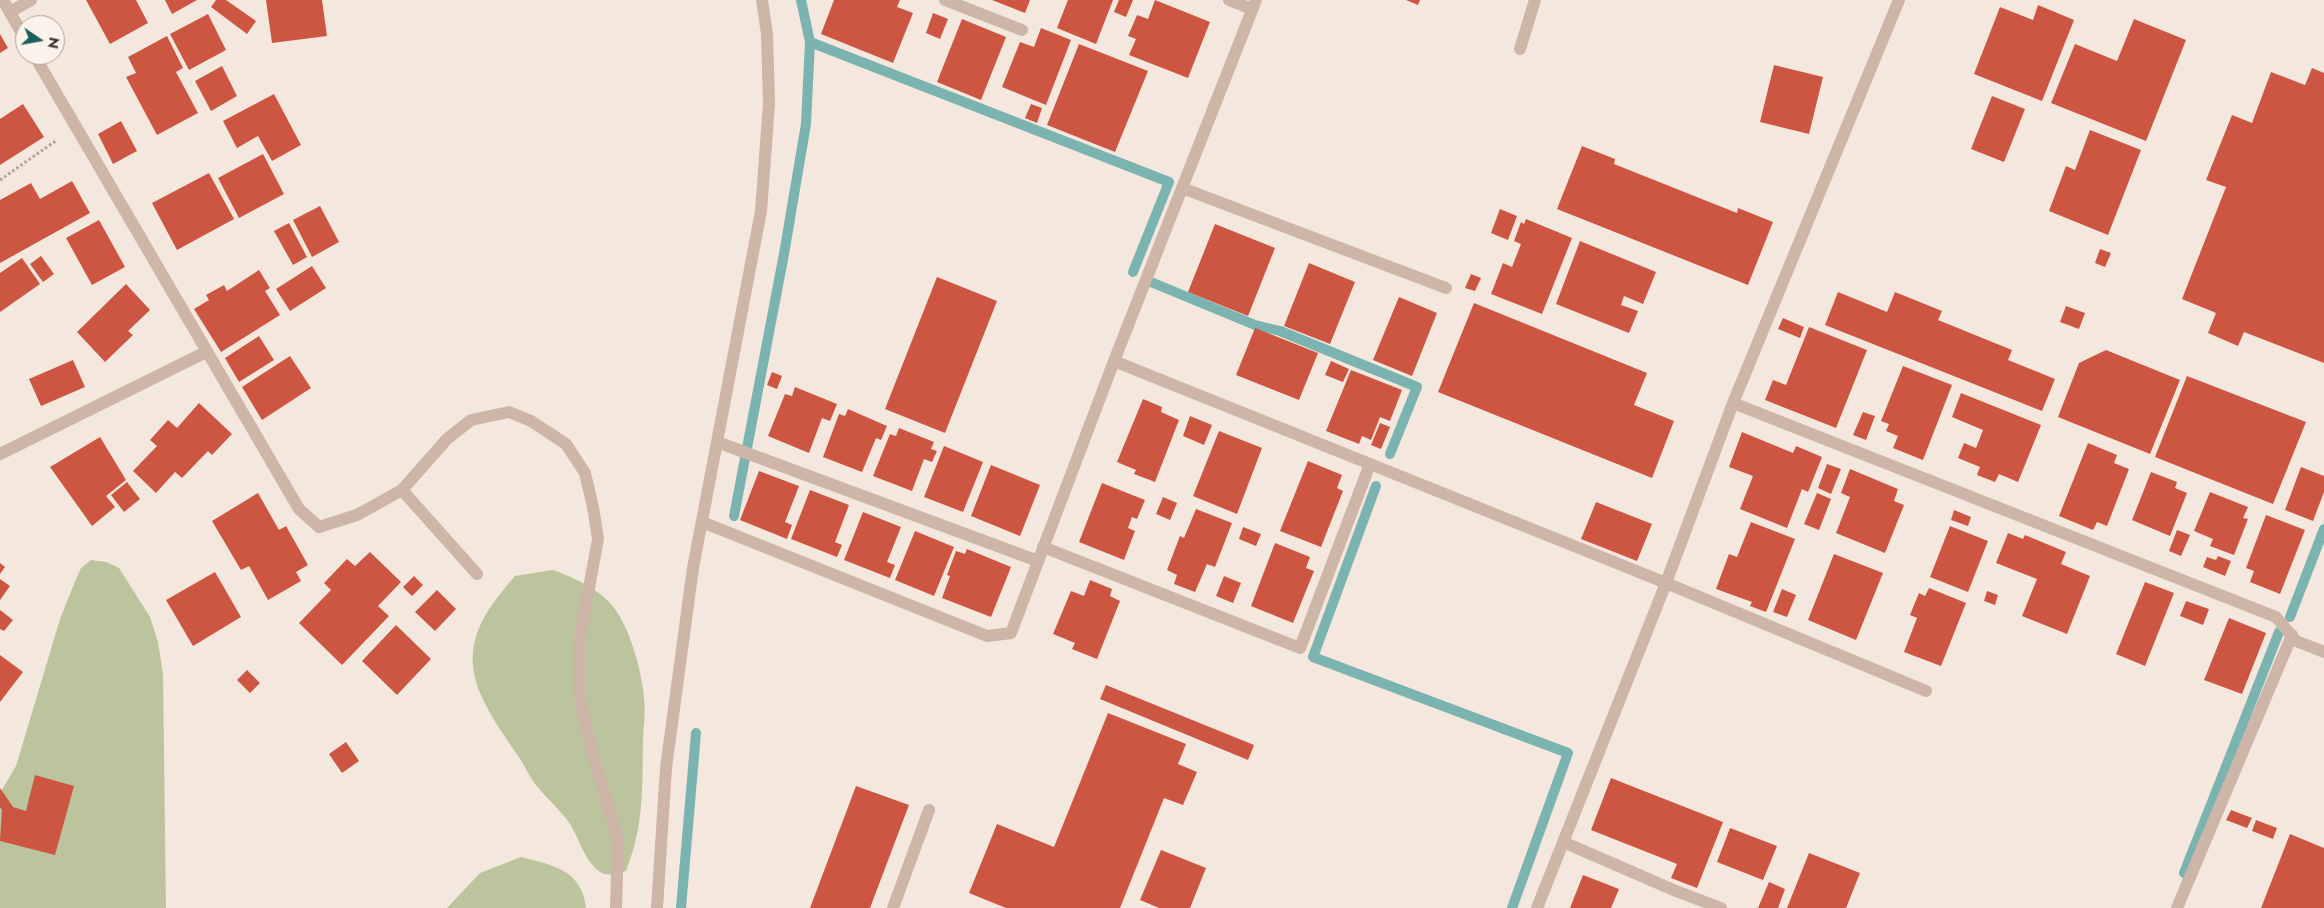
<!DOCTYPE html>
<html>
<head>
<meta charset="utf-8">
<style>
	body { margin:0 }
	#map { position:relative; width:2324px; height:908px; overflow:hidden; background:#f4e7dd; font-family:Jost,sans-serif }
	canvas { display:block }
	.north { position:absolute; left:15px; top:15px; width:50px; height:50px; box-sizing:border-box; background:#fbf2ea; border:1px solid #aea39d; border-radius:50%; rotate:102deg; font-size:14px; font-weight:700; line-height:20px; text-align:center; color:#3a2c29 }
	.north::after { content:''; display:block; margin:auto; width:18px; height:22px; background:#1b5e5c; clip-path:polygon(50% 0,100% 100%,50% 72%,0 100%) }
</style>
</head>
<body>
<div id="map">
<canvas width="2324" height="908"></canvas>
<div class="north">N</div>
</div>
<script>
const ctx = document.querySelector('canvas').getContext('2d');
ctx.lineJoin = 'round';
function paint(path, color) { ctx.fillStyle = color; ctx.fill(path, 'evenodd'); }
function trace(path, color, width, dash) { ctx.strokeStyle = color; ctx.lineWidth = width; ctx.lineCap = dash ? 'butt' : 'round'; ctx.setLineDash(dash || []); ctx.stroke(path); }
const green = new Path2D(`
	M 91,560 L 106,562 L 119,568 L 150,617 L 158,642 L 163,674 L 166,908 L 0,908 L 0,793 L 16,766 L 60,619 L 76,579 L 81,568 Z
	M 553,570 C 572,577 595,587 609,602 C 629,622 642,671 644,698 C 646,713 643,728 643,743 C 642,791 644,825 626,871 C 617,873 607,877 600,872 C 584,860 580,840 570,824 C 560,809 546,798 535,784 C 529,776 525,766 519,757 C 503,734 475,696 473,666 C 470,629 492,603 515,576 Z
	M 521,857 C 553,865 582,870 586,908 L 447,908 L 480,873 Z`);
const stream = new Path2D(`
	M 810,42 L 1169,182 L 1133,272
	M 1146,280 L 1255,325 L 1280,331 L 1417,387 L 1390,454
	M 1376,486 L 1313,657 L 1568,753 L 1512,908
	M 734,516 L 784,254 L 806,124 L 810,42 L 801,0
	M 2290,617 L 2324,529
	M 2184,873 L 2279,632
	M 681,908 L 696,733`);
const building = new Path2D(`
	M 86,0 L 136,0 L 148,23 L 110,44 Z
	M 165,0 L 197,0 L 172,14 Z
	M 216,0 L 226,0 L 256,21 L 247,34 L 211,7 Z
	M 266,0 L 322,0 L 327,36 L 272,43 Z
	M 834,0 L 900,0 L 897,7 L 913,13 L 893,63 L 821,34 Z
	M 992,0 L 1030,0 L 1025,13 Z
	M 1068,0 L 1113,0 L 1096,44 L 1057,28 Z
	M 1119,0 L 1133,0 L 1126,17 L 1114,12 Z
	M 1155,0 L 1210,22 L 1188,78 L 1129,55 L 1136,39 L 1128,36 L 1137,15 L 1148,19 Z
	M 1406,0 L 1420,0 L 1418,5 Z
	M 2038,5 L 2074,20 L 2042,101 L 1974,74 L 2000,7 L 2033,20 Z
	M 933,13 L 948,19 L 940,39 L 926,33 Z
	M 208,14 L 226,50 L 189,70 L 170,34 Z
	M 962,19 L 1006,37 L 981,100 L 937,82 Z
	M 2134,19 L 2186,40 L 2146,141 L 2051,103 L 2075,44 L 2117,61 Z
	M 1041,28 L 1071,40 L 1046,105 L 1002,87 L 1020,42 L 1034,47 Z
	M 0,34 L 8,48 L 0,53 Z
	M 167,36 L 183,68 L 176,72 L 198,113 L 157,135 L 126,77 L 136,73 L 128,57 Z
	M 1079,44 L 1148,71 L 1115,152 L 1047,125 Z
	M 1774,65 L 1823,77 L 1809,134 L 1760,122 Z
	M 222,66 L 237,96 L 211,111 L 195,81 Z
	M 2312,68 L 2324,73 L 2324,363 L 2244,332 L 2238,346 L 2208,333 L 2216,313 L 2182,299 L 2226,187 L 2206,180 L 2232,115 L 2252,123 L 2271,72 L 2305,85 Z
	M 274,94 L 301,145 L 272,161 L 258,136 L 237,148 L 223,121 Z
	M 1992,96 L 2025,109 L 2004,162 L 1971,149 Z
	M 23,104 L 44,137 L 0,165 L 0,119 Z
	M 1031,104 L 1042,108 L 1037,123 L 1025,118 Z
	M 121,121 L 137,151 L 113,164 L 98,134 Z
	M 2090,130 L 2141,150 L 2108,235 L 2049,211 L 2066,166 L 2075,170 Z
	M 1582,146 L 1615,159 L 1614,164 L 1737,213 L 1738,208 L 1773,222 L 1748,285 L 1557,209 Z
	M 263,154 L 284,194 L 239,218 L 218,178 Z
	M 209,173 L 234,219 L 177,250 L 152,203 Z
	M 72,181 L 90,213 L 0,263 L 0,200 L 31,183 L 40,199 Z
	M 320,206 L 339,242 L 312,257 L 293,220 Z
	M 1500,209 L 1517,216 L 1508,240 L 1491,233 Z
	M 1526,219 L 1572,238 L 1542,314 L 1491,294 L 1503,263 L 1512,267 L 1521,244 L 1514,241 L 1521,222 L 1524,224 Z
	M 99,220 L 125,267 L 92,285 L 66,238 Z
	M 289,223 L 307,257 L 293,265 L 274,231 Z
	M 1215,224 L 1275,248 L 1248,316 L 1188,292 Z
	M 1580,241 L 1656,272 L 1643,304 L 1624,296 L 1621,305 L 1638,311 L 1629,333 L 1556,304 Z
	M 2100,249 L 2111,253 L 2105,267 L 2095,263 Z
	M 41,256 L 54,274 L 43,282 L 30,264 Z
	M 22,258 L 40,284 L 0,312 L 0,273 Z
	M 1309,263 L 1355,282 L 1330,344 L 1284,326 Z
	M 312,266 L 326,288 L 290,311 L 276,289 Z
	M 259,270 L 270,288 L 265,291 L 280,315 L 221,352 L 194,309 L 209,300 L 206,295 L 224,285 L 227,291 Z
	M 1471,274 L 1481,278 L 1475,291 L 1465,288 Z
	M 937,277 L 997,301 L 945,433 L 885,409 Z
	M 126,284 L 150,310 L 128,331 L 133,335 L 105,362 L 77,332 Z
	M 1838,292 L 1887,312 L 1895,292 L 1942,311 L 1938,320 L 2012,350 L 2008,360 L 2055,379 L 2042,411 L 1825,325 Z
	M 1399,297 L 1437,313 L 1412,376 L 1373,360 Z
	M 1474,303 L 1647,373 L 1634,405 L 1674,421 L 1652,478 L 1438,392 Z
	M 2066,306 L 2085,313 L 2079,329 L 2060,322 Z
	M 1783,318 L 1804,327 L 1800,338 L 1778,329 Z
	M 1809,327 L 1867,350 L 1836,428 L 1765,400 L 1773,380 L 1786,385 Z
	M 1255,328 L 1318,353 L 1299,400 L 1236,375 Z
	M 259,336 L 274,360 L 239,382 L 225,358 Z
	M 2106,350 L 2180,380 L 2150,454 L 2058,417 L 2079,363 Z
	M 290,356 L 311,388 L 262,420 L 242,387 Z
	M 73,360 L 85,387 L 41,406 L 29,379 Z
	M 1331,361 L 1349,369 L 1343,382 L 1325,375 Z
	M 1903,366 L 1952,385 L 1923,460 L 1893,448 L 1898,436 L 1886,431 L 1889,424 L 1881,421 Z
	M 1351,370 L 1402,390 L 1390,421 L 1380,417 L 1371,440 L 1362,436 L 1359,444 L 1326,431 Z
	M 772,372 L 782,376 L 777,389 L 767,385 Z
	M 2187,376 L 2306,422 L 2273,504 L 2155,457 Z
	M 795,387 L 837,404 L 830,421 L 822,418 L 809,453 L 768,436 L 785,394 L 792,396 Z
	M 1961,393 L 2041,425 L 2018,482 L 1999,474 L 1995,482 L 1977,475 L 1980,467 L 1958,458 L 1964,443 L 1976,448 L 1983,430 L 1952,417 Z
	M 1143,399 L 1162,407 L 1161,412 L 1179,420 L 1155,482 L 1134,474 L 1136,470 L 1117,462 Z
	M 199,403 L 232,434 L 212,455 L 208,451 L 182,478 L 175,472 L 156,493 L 133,471 L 157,446 L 150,440 L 168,420 L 177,428 Z
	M 848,409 L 887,426 L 881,440 L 876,438 L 862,472 L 823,457 L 839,414 L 845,416 Z
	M 1863,412 L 1875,416 L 1866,440 L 1853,435 Z
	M 1190,416 L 1212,425 L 1204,445 L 1183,436 Z
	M 1380,423 L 1390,427 L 1381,449 L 1371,445 Z
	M 899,428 L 934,442 L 931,449 L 937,451 L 932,462 L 924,459 L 912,491 L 873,476 L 890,434 L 896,436 Z
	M 1219,431 L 1262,448 L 1237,514 L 1193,496 Z
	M 1742,432 L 1793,453 L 1796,446 L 1822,457 L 1808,492 L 1802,489 L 1787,528 L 1740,509 L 1753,476 L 1729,467 Z
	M 100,437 L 126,480 L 106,496 L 115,507 L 92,526 L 50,467 Z
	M 2088,443 L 2117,455 L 2114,463 L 2129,469 L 2107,526 L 2097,522 L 2093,530 L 2059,516 Z
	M 944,446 L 983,462 L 963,512 L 924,497 Z
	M 1308,461 L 1342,475 L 1337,488 L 1343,491 L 1321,547 L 1280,531 Z
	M 1827,464 L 1841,469 L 1831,494 L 1818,488 Z
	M 991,465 L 1040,485 L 1020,536 L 971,516 Z
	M 2301,467 L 2324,476 L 2324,492 L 2313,521 L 2285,510 Z
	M 1850,469 L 1898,489 L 1894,501 L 1904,505 L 1885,553 L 1836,533 L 1850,497 L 1841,493 Z
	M 759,471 L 799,486 L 785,522 L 792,525 L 787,539 L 740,520 Z
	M 2151,472 L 2177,482 L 2175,488 L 2187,493 L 2170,536 L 2132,520 Z
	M 127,482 L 140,499 L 124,512 L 111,495 Z
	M 1102,483 L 1145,500 L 1137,519 L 1132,517 L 1128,528 L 1135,531 L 1124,560 L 1079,542 Z
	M 810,490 L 849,505 L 835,542 L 842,545 L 837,557 L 791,539 Z
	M 2210,492 L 2248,507 L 2243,518 L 2248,519 L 2234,555 L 2210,546 L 2213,539 L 2194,531 Z
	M 258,493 L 279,530 L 286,526 L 308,565 L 296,572 L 301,581 L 268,600 L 249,566 L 241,570 L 212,521 Z
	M 1817,493 L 1831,499 L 1819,530 L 1804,524 Z
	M 1163,497 L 1177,503 L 1170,520 L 1156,514 Z
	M 1596,502 L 1652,524 L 1637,561 L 1581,539 Z
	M 1196,509 L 1232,523 L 1215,567 L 1207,564 L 1195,592 L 1174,584 L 1177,575 L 1167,570 L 1180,536 L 1184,538 Z
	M 1954,510 L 1971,517 L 1968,526 L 1951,520 Z
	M 863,512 L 901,527 L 887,562 L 895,565 L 890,578 L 844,560 Z
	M 2266,515 L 2305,530 L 2280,594 L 2250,582 L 2254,571 L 2246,568 Z
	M 1751,522 L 1795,539 L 1766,612 L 1750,606 L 1752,602 L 1716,589 L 1729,554 L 1737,557 Z
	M 1950,526 L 1988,541 L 1968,592 L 1930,577 Z
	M 1243,527 L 1261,534 L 1256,546 L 1239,539 Z
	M 2177,530 L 2190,535 L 2181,556 L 2169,551 Z
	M 915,531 L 954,547 L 934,596 L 895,580 Z
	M 2008,533 L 2023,539 L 2025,535 L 2066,552 L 2061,564 L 2090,576 L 2067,634 L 2022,616 L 2037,579 L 1996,563 Z
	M 1275,543 L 1310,557 L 1306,568 L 1314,571 L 1293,623 L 1251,606 Z
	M 967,549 L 1011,567 L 991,617 L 942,598 L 950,576 L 947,575 L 956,551 L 965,554 Z
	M 370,552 L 401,582 L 378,606 L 389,616 L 342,665 L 299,623 L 331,590 L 324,583 L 347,559 L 355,566 Z
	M 1834,554 L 1883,573 L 1856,640 L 1808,620 Z
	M 2218,556 L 2231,561 L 2225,576 L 2203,567 L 2207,557 L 2216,560 Z
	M 0,563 L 5,567 L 0,574 Z
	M 215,572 L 241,617 L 193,646 L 166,600 Z
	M 414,576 L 423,585 L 412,596 L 403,587 Z
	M 1224,576 L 1241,583 L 1233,603 L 1216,596 Z
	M 0,579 L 10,586 L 0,600 Z
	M 1090,580 L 1112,589 L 1110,596 L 1120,601 L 1097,659 L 1072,649 L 1075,643 L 1053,634 L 1071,591 L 1084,596 Z
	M 2145,582 L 2174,593 L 2145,666 L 2116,654 Z
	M 1929,588 L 1966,603 L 1941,666 L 1904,652 L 1917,618 L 1910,615 L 1919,593 L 1925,596 Z
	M 1782,589 L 1796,595 L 1787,617 L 1773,612 Z
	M 437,590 L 456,609 L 435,631 L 415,612 Z
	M 1987,591 L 1998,595 L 1995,605 L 1984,601 Z
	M 2186,601 L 2209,609 L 2203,625 L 2180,616 Z
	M 0,610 L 13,620 L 4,631 L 0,629 Z
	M 2229,618 L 2266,633 L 2242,694 L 2204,680 Z
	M 396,625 L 431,659 L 397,695 L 362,661 Z
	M 0,655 L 23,672 L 0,702 Z
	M 247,670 L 260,683 L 250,693 L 237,680 Z
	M 1106,685 L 1254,745 L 1248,760 L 1100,699 Z
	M 1108,713 L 1186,744 L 1178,764 L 1197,772 L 1183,805 L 1164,798 L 1120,908 L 1006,908 L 969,893 L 997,824 L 1054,847 Z
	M 346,742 L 359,761 L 342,773 L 329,754 Z
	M 35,775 L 74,786 L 55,855 L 0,841 L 2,810 L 0,807 L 0,788 L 13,807 L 26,811 Z
	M 1611,778 L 1723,822 L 1697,888 L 1671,878 L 1677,864 L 1591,830 Z
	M 856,786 L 909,805 L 870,908 L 810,908 Z
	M 2231,810 L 2252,818 L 2247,828 L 2226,820 Z
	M 2256,820 L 2277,828 L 2273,839 L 2252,831 Z
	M 1730,828 L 1777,846 L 1763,880 L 1717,862 Z
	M 2290,834 L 2324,848 L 2324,908 L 2261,908 Z
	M 1161,850 L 1206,868 L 1190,908 L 1159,908 L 1140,900 Z
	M 1809,853 L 1860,873 L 1846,908 L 1787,908 Z
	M 1583,875 L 1619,889 L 1611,908 L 1570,908 Z
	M 1769,882 L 1785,889 L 1778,908 L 1758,908 Z`);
const path = new Path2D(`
	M 0,180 L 57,140`);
const minor = new Path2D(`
	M 3,0 L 25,39
	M 945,0 L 1022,30
	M 1229,0 L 1252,9
	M 10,12 L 31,0
	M 1520,49 L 1535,0
	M 34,55 L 299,509 L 319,527 L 357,515 L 402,490 L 447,439 L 471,420 L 509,412 L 531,421 L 566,444 L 585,473 L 593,507 L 598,539 L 579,642 L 579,695 L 593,755 L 618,840 L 616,908
	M 1182,188 L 1446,288
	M 1114,361 L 1256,0
	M 1733,403 L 2276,617 L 2296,641 L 2324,652
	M 717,442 L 1038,561
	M 0,454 L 206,352
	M 402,490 L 477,574
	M 702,522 L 987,636 L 1011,633 L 1114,361 L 1666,583 L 1926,691
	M 1043,547 L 1300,648 L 1370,464
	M 1563,842 L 1676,891 L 1721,908
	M 657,908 L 666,768 L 693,568 L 761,211 L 769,104 L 767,34 L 762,0
	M 893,908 L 929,810
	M 1537,908 L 1666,583 L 1733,403 L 1899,0
	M 2177,908 L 2292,635`);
paint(green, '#bbc49c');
trace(stream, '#7ab3b0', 10);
paint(building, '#cd5642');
trace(path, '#b99f92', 3, [2.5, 2.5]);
trace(minor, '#cdb5a8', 12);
</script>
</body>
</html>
